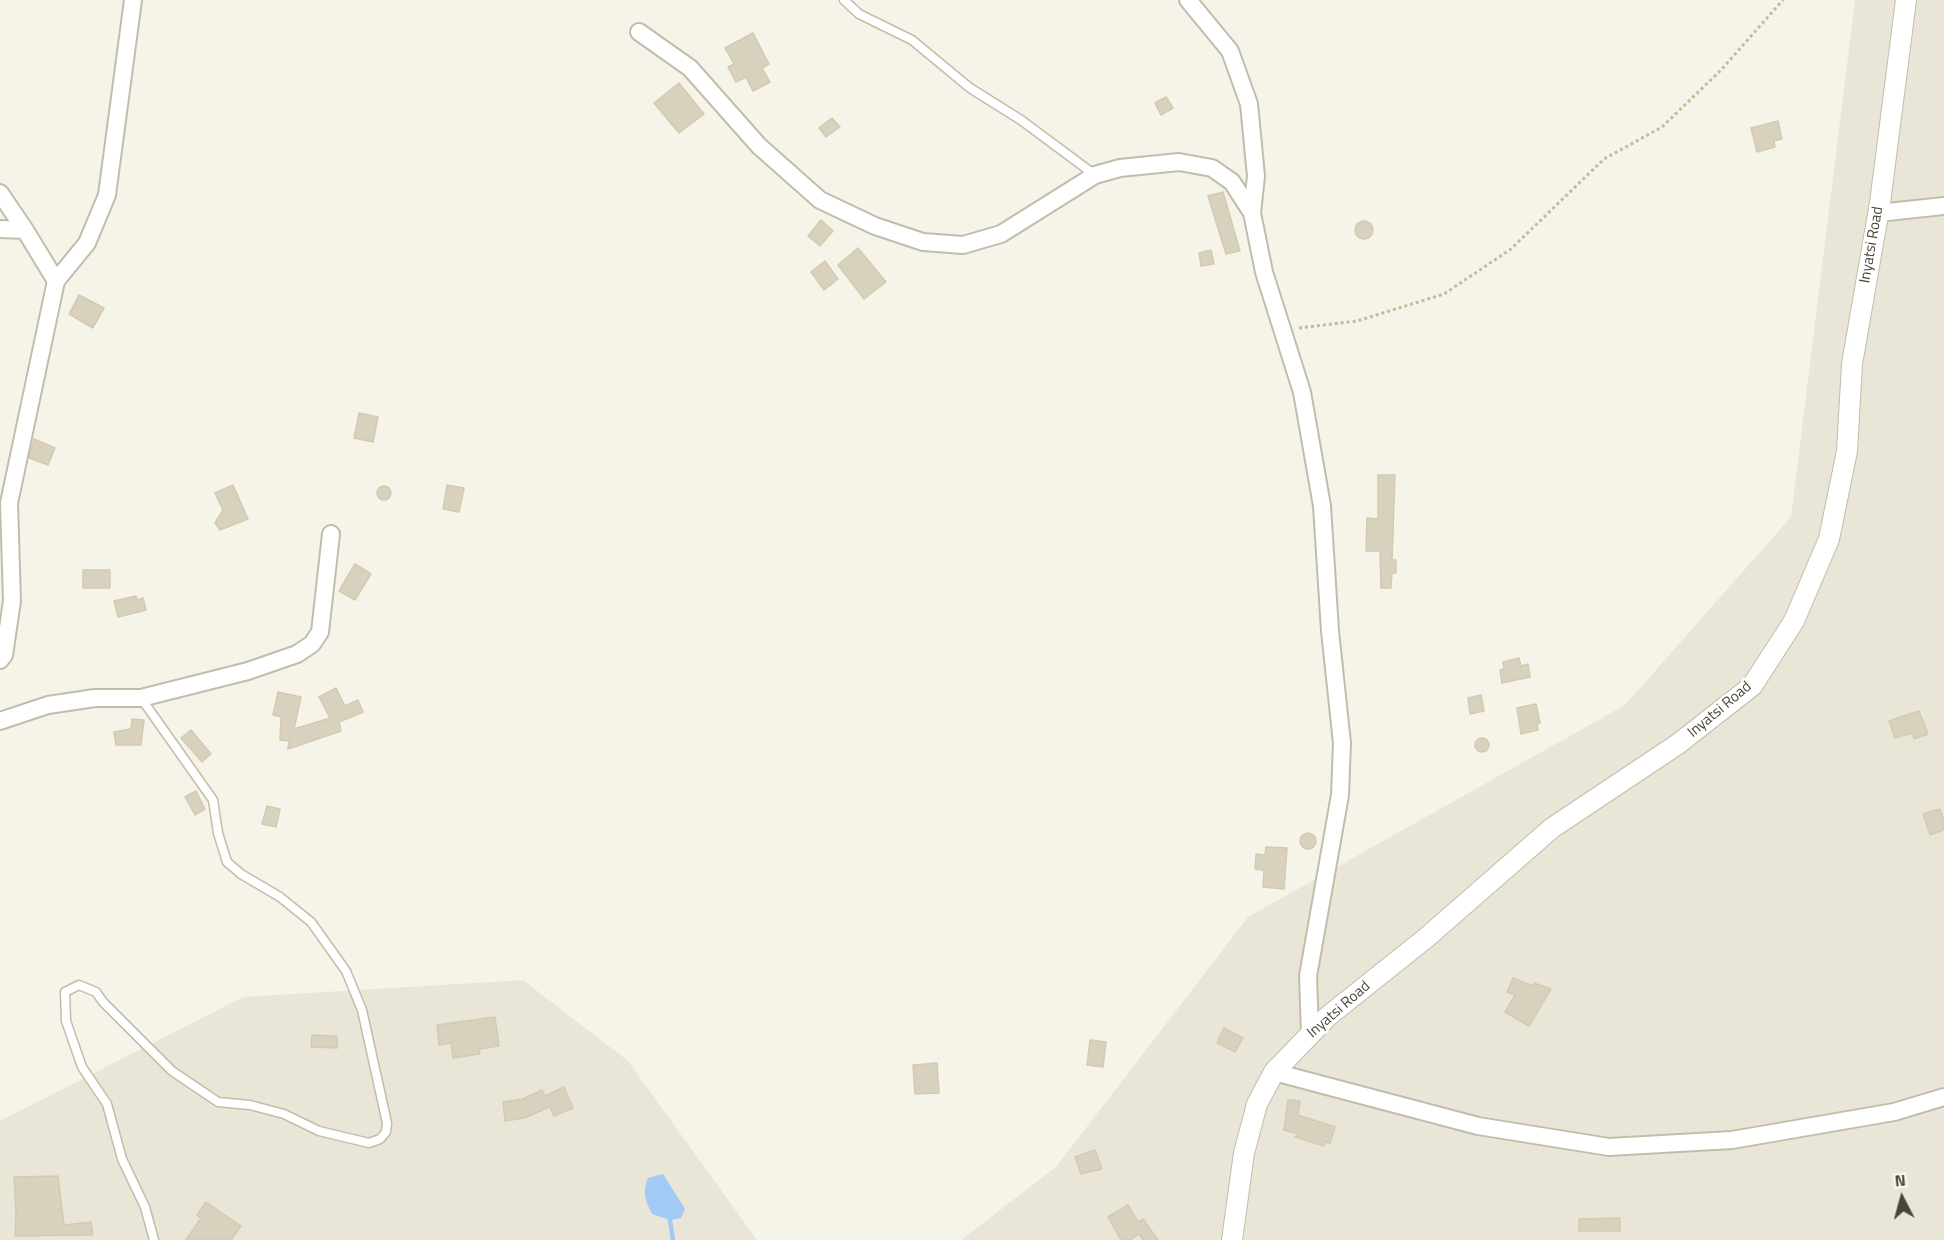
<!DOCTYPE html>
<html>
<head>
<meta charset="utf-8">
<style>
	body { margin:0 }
	#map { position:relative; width:1944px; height:1240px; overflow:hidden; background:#f6f3e9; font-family:"Titillium Web",sans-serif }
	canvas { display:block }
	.north { position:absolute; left:1872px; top:1168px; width:60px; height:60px; -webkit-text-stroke:4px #fff; paint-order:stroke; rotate:354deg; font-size:16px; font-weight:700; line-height:24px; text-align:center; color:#4a4537 }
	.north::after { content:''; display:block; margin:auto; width:21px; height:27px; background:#4a4537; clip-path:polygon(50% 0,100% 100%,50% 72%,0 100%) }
</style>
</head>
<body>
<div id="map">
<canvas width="1944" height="1240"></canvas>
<div class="north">N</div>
</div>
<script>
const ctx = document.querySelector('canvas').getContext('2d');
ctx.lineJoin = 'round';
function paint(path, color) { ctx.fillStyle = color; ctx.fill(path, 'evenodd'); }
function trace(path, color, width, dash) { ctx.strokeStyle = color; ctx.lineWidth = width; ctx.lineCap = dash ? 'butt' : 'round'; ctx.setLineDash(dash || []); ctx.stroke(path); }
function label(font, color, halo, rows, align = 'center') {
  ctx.font = font + ' "Titillium Web",sans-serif'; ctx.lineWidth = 5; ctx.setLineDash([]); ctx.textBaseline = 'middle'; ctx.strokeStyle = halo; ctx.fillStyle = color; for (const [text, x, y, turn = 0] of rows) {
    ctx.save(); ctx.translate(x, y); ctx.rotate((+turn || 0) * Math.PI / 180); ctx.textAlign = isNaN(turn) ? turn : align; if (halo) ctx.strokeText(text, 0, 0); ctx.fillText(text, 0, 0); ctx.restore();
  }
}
const residential = new Path2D(`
	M 1855,0 L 1944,0 L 1944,1240 L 961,1240 L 1056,1167 L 1248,917 L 1625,705 L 1791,517 Z
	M 523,980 L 628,1061 L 757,1240 L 0,1240 L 0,1121 L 243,997 Z`);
const water = new Path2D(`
	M 663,1174 L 685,1209 L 681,1218 L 670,1220 L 652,1214 C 645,1200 642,1193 648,1178 Z`);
const stream = new Path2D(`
	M 670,1220 L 673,1240`);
const building = new Path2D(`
	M 753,33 L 769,64 L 762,68 L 770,82 L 753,91 L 746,77 L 736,82 L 728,67 L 734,64 L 725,48 Z
	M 679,83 L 704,114 L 679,133 L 654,103 Z
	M 1166,97 L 1173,108 L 1161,115 L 1155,103 Z
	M 832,118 L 840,127 L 826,137 L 819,128 Z
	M 1778,121 L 1782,139 L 1774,141 L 1775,147 L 1757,152 L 1751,128 Z
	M 1223,192 L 1240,251 L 1226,254 L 1208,196 Z
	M 821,220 L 833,231 L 820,246 L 808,236 Z
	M1355 230a9 9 0 1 1 18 0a9 9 0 1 1-18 0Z
	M 858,248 L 886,282 L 864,299 L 838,265 Z
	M 1211,250 L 1214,264 L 1201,266 L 1199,253 Z
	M 825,261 L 838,279 L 824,290 L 811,272 Z
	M 79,295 L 104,308 L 93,328 L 69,314 Z
	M 359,413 L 378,417 L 373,442 L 354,438 Z
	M 34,439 L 55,448 L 48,465 L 29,458 Z
	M 1378,475 L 1395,475 L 1392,560 L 1396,560 L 1396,573 L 1392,573 L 1391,588 L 1381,588 L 1380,551 L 1366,551 L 1367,518 L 1378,519 Z
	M 233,485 L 248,519 L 220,530 L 215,523 L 223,510 L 215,493 Z
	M 447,485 L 464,488 L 459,512 L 443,509 Z
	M377 493a7 7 0 1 1 14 0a7 7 0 1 1-14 0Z
	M 355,564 L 371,574 L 355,600 L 339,591 Z
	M 83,570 L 110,570 L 110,588 L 83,588 Z
	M 136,596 L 137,600 L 143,598 L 146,610 L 118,617 L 114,601 Z
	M 1519,658 L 1521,666 L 1528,664 L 1530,677 L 1502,683 L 1500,670 L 1504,669 L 1503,662 Z
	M 336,688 L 345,706 L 358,700 L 363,712 L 339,722 L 341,731 L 288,749 L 289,741 L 280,740 L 281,717 L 273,715 L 278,692 L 301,697 L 294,729 L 330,718 L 319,697 Z
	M 1481,695 L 1484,711 L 1470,714 L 1468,698 Z
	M 1536,704 L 1540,723 L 1537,724 L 1538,730 L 1521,734 L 1517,708 Z
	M 1919,711 L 1928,734 L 1914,739 L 1912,733 L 1895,738 L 1889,721 Z
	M 132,719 L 144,720 L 141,745 L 116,745 L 114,732 L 131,729 Z
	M 191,730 L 211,754 L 202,762 L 181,738 Z
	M1475 745a7 7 0 1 1 14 0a7 7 0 1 1-14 0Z
	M 196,791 L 205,809 L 195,815 L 185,797 Z
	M 267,806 L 280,809 L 276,827 L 262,824 Z
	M 1940,809 L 1944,821 L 1944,830 L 1930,835 L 1923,814 Z
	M1300 841a8 8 0 1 1 16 0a8 8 0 1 1-16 0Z
	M 1266,847 L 1287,848 L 1284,889 L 1263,887 L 1264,870 L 1255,869 L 1256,854 L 1265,855 Z
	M 1513,978 L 1533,986 L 1534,983 L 1551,989 L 1529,1026 L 1505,1012 L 1515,995 L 1507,992 Z
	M 495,1017 L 499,1046 L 479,1049 L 480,1054 L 453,1058 L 451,1043 L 439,1045 L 437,1025 Z
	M 1224,1028 L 1243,1038 L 1235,1052 L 1217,1043 Z
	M 312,1035 L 337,1036 L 337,1048 L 311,1047 Z
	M 1090,1040 L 1106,1042 L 1103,1067 L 1087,1065 Z
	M 937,1063 L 939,1093 L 915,1094 L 913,1065 Z
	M 564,1087 L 573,1108 L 554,1116 L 550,1107 L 524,1118 L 505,1121 L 503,1102 L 523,1099 L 542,1090 L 545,1096 Z
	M 1288,1100 L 1300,1101 L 1298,1115 L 1335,1127 L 1330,1143 L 1325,1142 L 1324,1146 L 1295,1137 L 1298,1134 L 1284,1130 Z
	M 1095,1150 L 1102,1169 L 1081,1174 L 1075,1157 Z
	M 58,1176 L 64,1225 L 91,1222 L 93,1235 L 15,1236 L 16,1211 L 14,1177 Z
	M 206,1202 L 241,1226 L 231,1240 L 186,1240 L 201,1218 L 197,1215 Z
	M 1128,1205 L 1138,1222 L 1143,1219 L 1158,1240 L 1143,1240 L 1139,1234 L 1130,1240 L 1121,1240 L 1108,1217 Z
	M 1620,1218 L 1620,1231 L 1579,1231 L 1579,1219 Z`);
const path = new Path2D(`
	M 1299,328 L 1357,321 L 1444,294 L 1511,249 L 1604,159 L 1662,127 L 1720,71 L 1783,0`);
const service = new Path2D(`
	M 844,0 L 859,14 L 912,40 L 970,88 L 1021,120 L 1095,175
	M 141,698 L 213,800 L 218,833 L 227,862 L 241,874 L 280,897 L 311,922 L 346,971 L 362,1010 L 387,1123 L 386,1132 L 380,1139 L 369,1143 L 319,1131 L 284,1114 L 250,1105 L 218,1102 L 172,1071 L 103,1002 L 96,992 L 79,985 L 65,992 L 66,1021 L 82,1067 L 107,1104 L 122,1159 L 145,1207 L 154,1240`);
const minor = new Path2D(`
	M 1188,0 L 1230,51 L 1249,104 L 1256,176 L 1252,213 L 1264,272 L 1302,392 L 1322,506 L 1330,631 L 1342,743 L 1340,795 L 1308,976 L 1310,1034
	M 639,32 L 690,68 L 759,146 L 820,200 L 875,226 L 923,242 L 963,245 L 1001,234 L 1095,175 L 1120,168 L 1179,162 L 1212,168 L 1232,182 L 1252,213
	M 0,193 L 25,230 L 56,281
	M 1878,213 L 1944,206
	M 0,229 L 25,230
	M 0,660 L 4,655 L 12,601 L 9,503 L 56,281 L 87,243 L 107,195 L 133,0
	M 0,721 L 48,705 L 95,698 L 141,698 L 248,671 L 297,654 L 312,644 L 320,632 L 331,534
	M 1274,1072 L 1478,1126 L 1609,1147 L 1732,1140 L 1894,1112 L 1944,1097`);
const tertiary = new Path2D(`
	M 1232,1240 L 1244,1153 L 1257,1104 L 1274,1072 L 1327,1017 L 1426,938 L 1552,828 L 1678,744 L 1752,686 L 1794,621 L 1829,539 L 1847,451 L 1852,364 L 1880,203 L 1906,0`);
const streetNames = [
	["Inyatsi Road",1872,245,-80],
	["Inyatsi Road",1720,710,-40],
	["Inyatsi Road",1339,1010,-41]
];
paint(residential, '#eae6d7');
paint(water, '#a3caf5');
trace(stream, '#a3caf5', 4.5);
paint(building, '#d8d1be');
trace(building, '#d3cab1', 1.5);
trace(service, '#c2bdab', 11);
trace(minor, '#c2bdab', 20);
trace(tertiary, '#c2bdab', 22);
trace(path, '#c5bb9b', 3, [3, 3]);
trace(service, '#fff', 8);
trace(minor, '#fff', 16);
trace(tertiary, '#fff', 20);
label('15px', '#4a4537', '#fff', streetNames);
</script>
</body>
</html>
